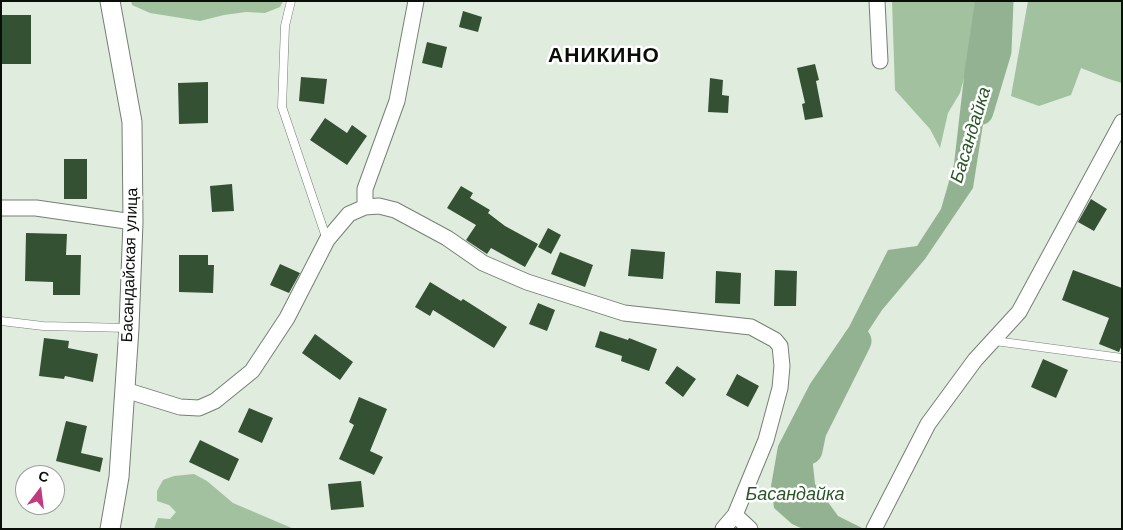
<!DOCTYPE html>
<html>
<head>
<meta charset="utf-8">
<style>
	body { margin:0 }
	#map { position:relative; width:1123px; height:530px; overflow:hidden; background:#dfecde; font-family:"Work Sans",sans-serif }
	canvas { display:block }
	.frame { position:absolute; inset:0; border:2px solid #0a0e09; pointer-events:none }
	.north { position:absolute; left:15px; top:465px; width:50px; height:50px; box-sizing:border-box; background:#fff; border:1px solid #9d9f9d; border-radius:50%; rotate:15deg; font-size:14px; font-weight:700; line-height:20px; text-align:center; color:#0a0e09 }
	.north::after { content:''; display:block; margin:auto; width:18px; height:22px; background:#c13c7f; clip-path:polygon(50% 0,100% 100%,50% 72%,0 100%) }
</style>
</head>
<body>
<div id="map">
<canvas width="1123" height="530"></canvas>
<div class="frame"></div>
<div class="north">С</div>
</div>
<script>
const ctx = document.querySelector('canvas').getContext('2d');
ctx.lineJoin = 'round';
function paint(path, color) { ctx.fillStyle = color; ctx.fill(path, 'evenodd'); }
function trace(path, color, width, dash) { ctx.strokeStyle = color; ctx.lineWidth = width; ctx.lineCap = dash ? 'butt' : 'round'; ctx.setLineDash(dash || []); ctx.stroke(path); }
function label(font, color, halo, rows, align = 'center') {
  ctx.font = font + ' "Work Sans",sans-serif'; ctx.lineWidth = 5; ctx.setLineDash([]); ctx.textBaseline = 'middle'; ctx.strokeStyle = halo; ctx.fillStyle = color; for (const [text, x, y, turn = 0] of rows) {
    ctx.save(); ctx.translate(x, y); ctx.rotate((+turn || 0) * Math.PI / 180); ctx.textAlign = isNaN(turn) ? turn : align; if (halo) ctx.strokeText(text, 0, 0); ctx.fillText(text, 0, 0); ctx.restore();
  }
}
const forest = new Path2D(`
	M 131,1 L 283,1 L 280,7 L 265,13 L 246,12 L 224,15 L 200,21 L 150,13 L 132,5 Z
	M 892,1 L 979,1 L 975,37 L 960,93 L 948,113 L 940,148 L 930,129 L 895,90 Z
	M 1028,1 L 1122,1 L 1122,83 L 1109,79 L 1081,68 L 1071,95 L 1039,106 L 1011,96 Z
	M 194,474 L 207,481 L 233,503 L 294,529 L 154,529 L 158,518 L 170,519 L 176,512 L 169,505 L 157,501 L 157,491 L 163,480 L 174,476 Z`);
const water = new Path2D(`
	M 975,1 L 999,1 L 986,105 L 973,188 L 925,259 L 882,310 L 825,397 L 811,446 L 815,484 L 838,516 L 864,529 L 803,529 L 792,524 L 774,508 L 771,486 L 778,446 L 810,384 L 849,327 L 888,250 L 917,246 L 941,209 L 954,164 L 965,68 Z`);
const river = new Path2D(`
	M 979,111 L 997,51 L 999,1
	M 808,450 L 812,431 L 857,341`);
const building = new Path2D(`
	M 463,11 L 482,17 L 478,32 L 459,27 Z
	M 1,15 L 31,15 L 31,64 L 1,64 Z
	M 427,42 L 447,47 L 442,68 L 422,63 Z
	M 815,64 L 819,80 L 816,81 L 823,117 L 805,120 L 802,104 L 805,103 L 797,68 Z
	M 301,77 L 327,79 L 324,104 L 299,101 Z
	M 710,78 L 723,80 L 722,95 L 729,96 L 728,113 L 708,112 Z
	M 208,82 L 208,123 L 179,124 L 178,83 Z
	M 325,118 L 347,133 L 352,125 L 367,136 L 347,165 L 310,140 Z
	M 64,159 L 87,159 L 87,199 L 64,199 Z
	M 232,184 L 234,211 L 212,212 L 210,186 Z
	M 461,186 L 473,193 L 470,198 L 490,210 L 488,213 L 505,226 L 538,244 L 525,267 L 491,248 L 487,254 L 466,240 L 476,225 L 447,208 Z
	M 1091,199 L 1107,209 L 1094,231 L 1078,222 Z
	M 548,228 L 561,235 L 551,254 L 538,247 Z
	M 26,233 L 67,234 L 66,255 L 81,255 L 80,295 L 53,295 L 53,282 L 25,281 Z
	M 631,249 L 665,252 L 663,279 L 628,276 Z
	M 560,252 L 593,265 L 585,287 L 551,274 Z
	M 179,255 L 208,255 L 208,265 L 214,265 L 213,293 L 179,292 Z
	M 280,264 L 300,273 L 289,293 L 270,285 Z
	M 775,270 L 797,271 L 796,306 L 774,306 Z
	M 1073,270 L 1122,288 L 1122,345 L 1119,352 L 1099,344 L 1109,318 L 1062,300 Z
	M 716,271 L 741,273 L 740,304 L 715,303 Z
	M 430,282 L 461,301 L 463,299 L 507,327 L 494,348 L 433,310 L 430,316 L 415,307 Z
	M 538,303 L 555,310 L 547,331 L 529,324 Z
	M 600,331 L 628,340 L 629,338 L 657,349 L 649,371 L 621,361 L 622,356 L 595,347 Z
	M 315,334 L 353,362 L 340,380 L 302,353 Z
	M 44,338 L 69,341 L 68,348 L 98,354 L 93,382 L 65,376 L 64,379 L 39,376 Z
	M 1043,359 L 1068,370 L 1056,398 L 1031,387 Z
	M 677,366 L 696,379 L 683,397 L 665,383 Z
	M 737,374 L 759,386 L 748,407 L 726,395 Z
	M 359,397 L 387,409 L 370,451 L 383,457 L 374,475 L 339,459 L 354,425 L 349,422 Z
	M 249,408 L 273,418 L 262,443 L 238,432 Z
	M 66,421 L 87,426 L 81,453 L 103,458 L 100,472 L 56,461 Z
	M 200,440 L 239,459 L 229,481 L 189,462 Z
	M 361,481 L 364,507 L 331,510 L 328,484 Z`);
const service = new Path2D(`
	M 291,1 L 285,26 L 282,107 L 327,240
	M 1,321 L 43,326 L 129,328
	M 995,341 L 1122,358`);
const minor = new Path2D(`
	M 877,1 L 880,61
	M 365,207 L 365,189 L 397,101 L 416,1
	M 1,208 L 36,208 L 133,222
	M 125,390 L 180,407 L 199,408 L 215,401 L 252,371 L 287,318 L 327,240 L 349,214 L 365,207 L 379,206 L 395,210 L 447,238 L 483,263 L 527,282 L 624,313 L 751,327 L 775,340 L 780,346 L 782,366 L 780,388 L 766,440 L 735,515 L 723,529
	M 735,515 L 750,529
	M 874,529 L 928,424 L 975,360 L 1019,312 L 1122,122`);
const tertiary = new Path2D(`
	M 110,529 L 119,477 L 129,328 L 133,222 L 132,122 L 110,1`);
const streetNames = [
	["Басандайская улица",130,265,-88]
];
const waterNames = [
	["Басандайка",971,135,-73],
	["Басандайка",795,495]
];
const districtNames = [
	["АНИКИНО",604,56]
];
paint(forest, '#a2c19f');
paint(water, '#93b291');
trace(river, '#93b291', 29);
paint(building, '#355134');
trace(service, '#748073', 9);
trace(minor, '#748073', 17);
trace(tertiary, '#748073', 21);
trace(service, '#fff', 8);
trace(minor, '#fff', 15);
trace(tertiary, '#fff', 19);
label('16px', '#0a0e09', '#fff', streetNames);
label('italic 18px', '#285427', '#fff', waterNames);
ctx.letterSpacing = '1px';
label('bold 21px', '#0a0e09', '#fff', districtNames);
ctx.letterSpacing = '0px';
</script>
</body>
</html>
